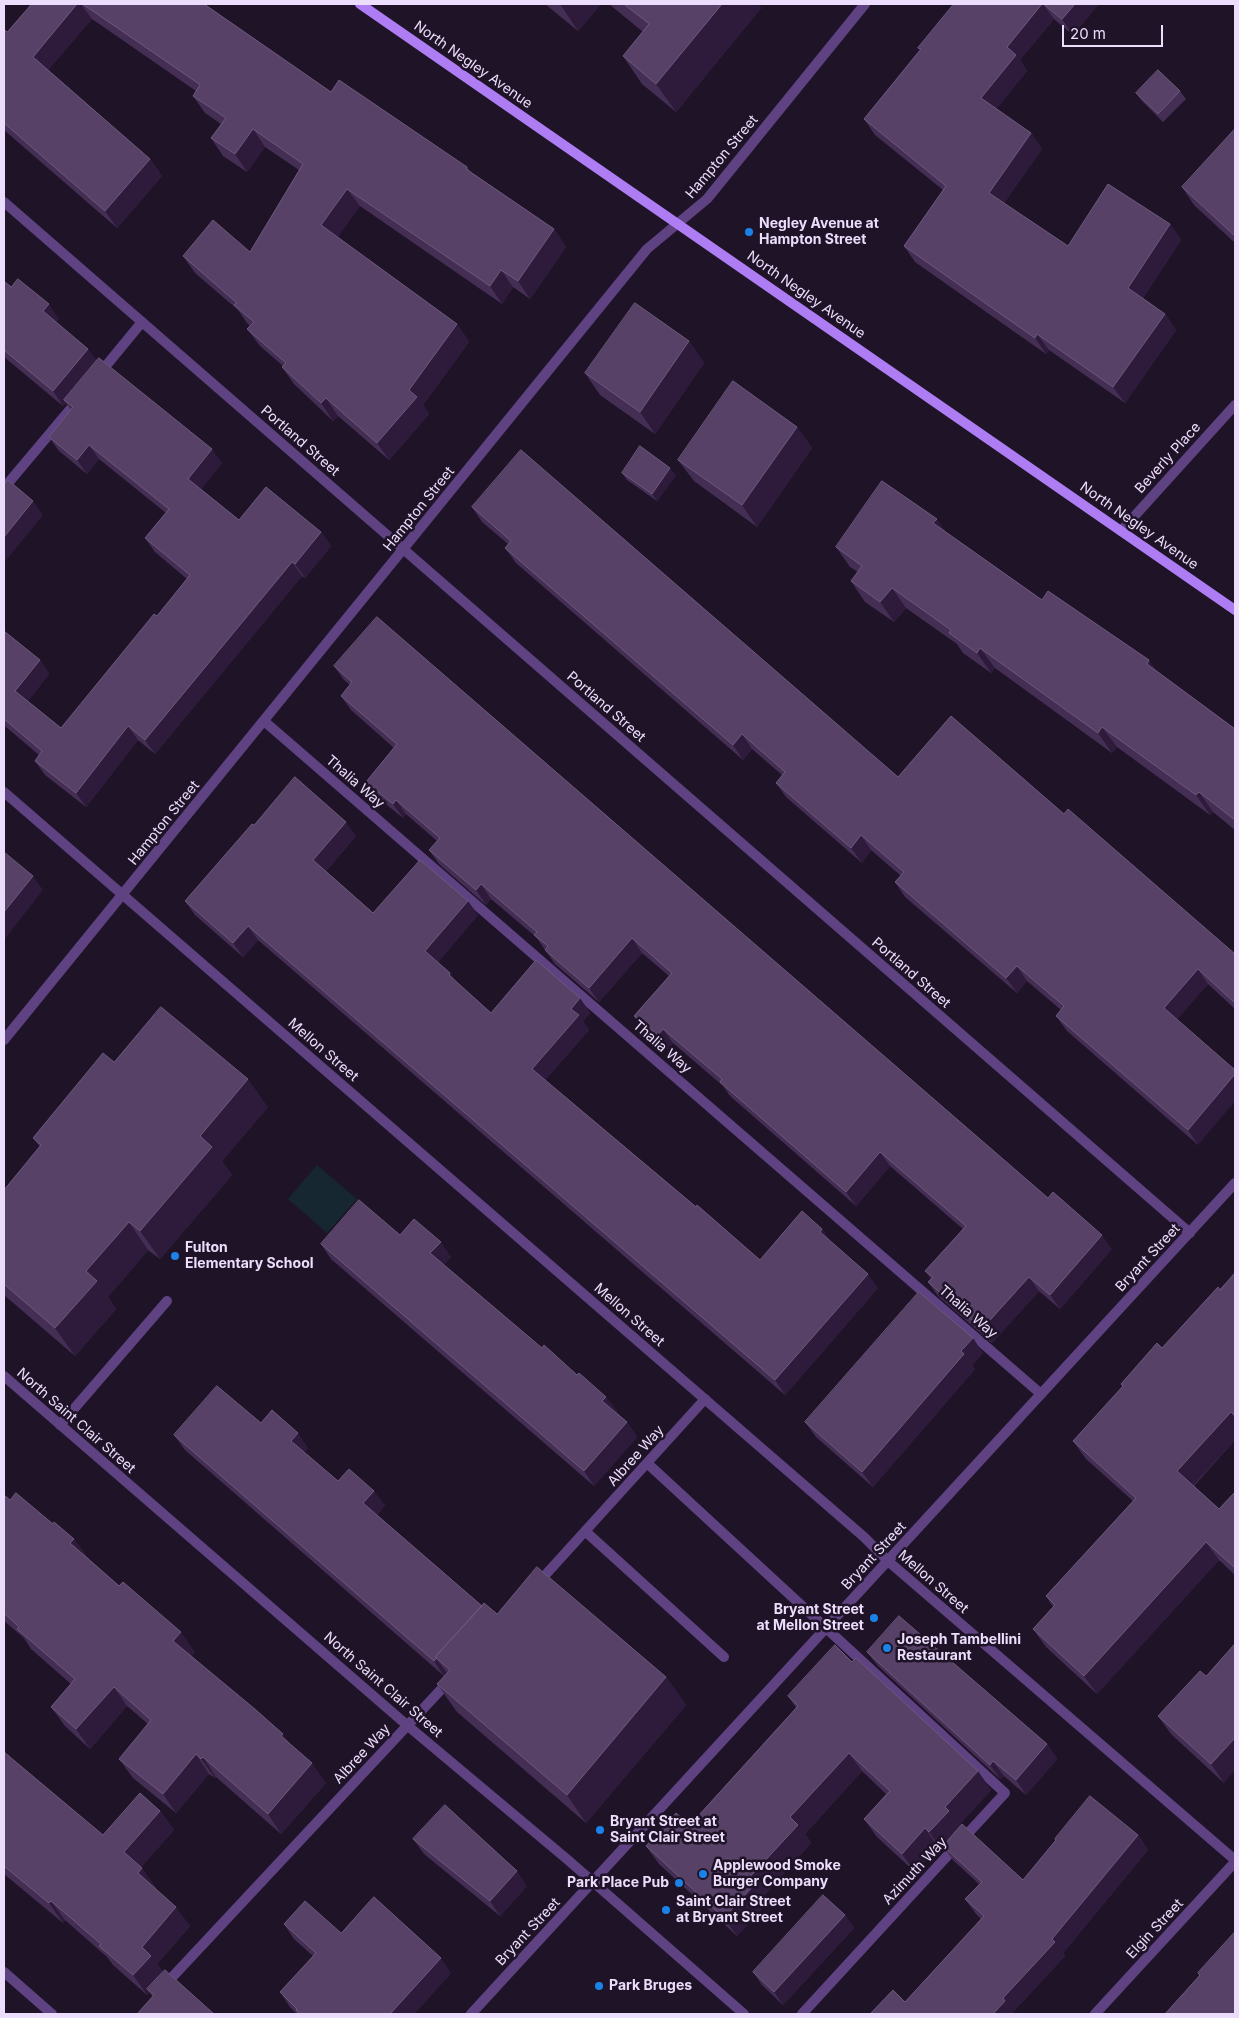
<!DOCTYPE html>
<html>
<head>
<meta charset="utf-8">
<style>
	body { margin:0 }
	#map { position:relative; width:1239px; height:2018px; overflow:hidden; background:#1f1328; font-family:Inter,sans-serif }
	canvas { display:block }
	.frame { position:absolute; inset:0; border:5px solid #edddfc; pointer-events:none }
	.scale { position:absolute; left:1062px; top:25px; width:101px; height:22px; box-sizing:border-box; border:2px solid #edddfc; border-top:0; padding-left:6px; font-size:15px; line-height:18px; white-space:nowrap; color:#edddfc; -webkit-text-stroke:4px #1f1328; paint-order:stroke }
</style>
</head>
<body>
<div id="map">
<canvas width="1239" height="2018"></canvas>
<div class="frame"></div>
<div class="scale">20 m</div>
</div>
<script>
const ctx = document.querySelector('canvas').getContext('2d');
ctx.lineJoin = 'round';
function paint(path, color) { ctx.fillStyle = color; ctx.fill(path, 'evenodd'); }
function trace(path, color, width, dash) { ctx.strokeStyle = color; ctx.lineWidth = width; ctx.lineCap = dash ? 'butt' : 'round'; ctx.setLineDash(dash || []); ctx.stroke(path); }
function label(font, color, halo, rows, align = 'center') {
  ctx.font = font + ' Inter,sans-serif'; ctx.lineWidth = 5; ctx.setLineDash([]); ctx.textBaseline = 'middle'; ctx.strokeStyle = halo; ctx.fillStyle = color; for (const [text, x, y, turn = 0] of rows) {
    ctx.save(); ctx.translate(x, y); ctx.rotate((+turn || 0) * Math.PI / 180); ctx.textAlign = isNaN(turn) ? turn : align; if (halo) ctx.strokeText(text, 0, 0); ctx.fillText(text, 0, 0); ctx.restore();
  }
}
const green = new Path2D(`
	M 317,1165 L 357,1199 L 327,1233 L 288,1199 Z`);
const lane = new Path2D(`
	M 100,373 L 142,322
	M 4,488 L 78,400
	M 264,721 L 1041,1394
	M 60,1425 L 167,1301
	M 647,1463 L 1005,1793 L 802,2014
	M 585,1531 L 724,1657
	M 538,1583 L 705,1399
	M 163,1987 L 449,1681`);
const street = new Path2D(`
	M 4,202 L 1190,1233
	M 1121,531 L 1235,405
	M 4,792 L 864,1537 L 888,1561 L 1235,1860
	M 4,1040 L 647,249 L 707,199 L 865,4
	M 4,1376 L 408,1726 L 568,1860 L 744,2014
	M 4,1972 L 52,2014
	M 471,2014 L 1235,1183
	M 1095,2014 L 1235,1862`);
const secondary = new Path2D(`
	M 360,4 L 1235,610`);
const wall = new Path2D(`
	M 32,4 L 204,4 L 331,92 L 467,167 L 471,172 L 554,229 L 566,247 L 530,299 L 513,287 L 502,304 L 360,206 L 337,237 L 457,324 L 469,342 L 423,405 L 429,414 L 389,460 L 338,416 L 333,421 L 294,384 L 282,367 L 283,366 L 260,346 L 247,329 L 250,326 L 247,323 L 238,310 L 195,273 L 183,256 L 250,252 L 299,170 L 265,147 L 247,172 L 223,156 L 211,138 L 221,124 L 205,113 L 193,96 L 196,91 L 92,19 L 48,70 L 150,159 L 162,176 L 117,228 L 4,130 L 4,29 L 7,32 Z
	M 545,4 L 601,4 L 578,31 Z
	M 609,4 L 758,4 L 761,8 L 676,112 L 642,84 L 623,56 L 643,32 Z
	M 954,4 L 1099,4 L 1073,35 L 1054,19 L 1020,60 L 1027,71 L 996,109 L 1031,133 L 1042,149 L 1004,203 L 1068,246 L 1170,224 L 1181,240 L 1143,298 L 1165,314 L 1176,330 L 1125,403 L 1049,350 L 1046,354 L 915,262 L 904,246 L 943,190 L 875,135 L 864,119 L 920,50 L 918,48 Z
	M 1180,91 L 1186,99 L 1163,122 L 1141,100 L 1136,93 Z
	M 1235,129 L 1235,243 L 1194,205 L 1182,187 Z
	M 4,281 L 11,287 L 59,319 L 56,322 L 97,361 L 222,463 L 201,489 L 239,520 L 321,532 L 331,546 L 305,578 L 302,576 L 155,754 L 138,740 L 86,807 L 45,775 L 35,761 L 39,755 L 6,727 L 4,730 L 4,631 L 40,660 L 49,674 L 28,701 L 61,728 L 157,616 L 187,579 L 155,552 L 145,538 L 166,513 L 99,459 L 87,474 L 59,451 L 49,437 L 71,410 L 66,403 L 63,406 L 4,357 Z
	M 689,341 L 704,363 L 655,434 L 600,395 L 585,373 Z
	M 797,427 L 812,448 L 757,527 L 694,481 L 678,460 Z
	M 622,473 L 676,475 L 657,501 L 627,480 Z
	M 472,507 L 898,777 L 1064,814 L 1235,954 L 1235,1009 L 1208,984 L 1177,1019 L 1198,1145 L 1067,1031 L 1056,1016 L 1061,1010 L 1027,981 L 1017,993 L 905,897 L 895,882 L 901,876 L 871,850 L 862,863 L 786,797 L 776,783 L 782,775 L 752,749 L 743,760 L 516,563 L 505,548 L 508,544 L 482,522 Z
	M 946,532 L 1042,600 L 1157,671 L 1235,729 L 1235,830 L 1213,812 L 1210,815 L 1117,747 L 1112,753 L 995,668 L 991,673 L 963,653 L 957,644 L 906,608 L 894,622 L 865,602 L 851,581 L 858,572 L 850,567 L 836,547 Z
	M 334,666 L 1048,1198 L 1112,1249 L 1060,1309 L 1039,1291 L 992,1343 L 938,1296 L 928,1282 L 931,1279 L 925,1271 L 963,1229 L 890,1166 L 856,1206 L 730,1096 L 723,1086 L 673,1043 L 668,1049 L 644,1030 L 634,1016 L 669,976 L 642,953 L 599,1002 L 555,964 L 536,937 L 491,899 L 486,905 L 439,864 L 429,850 L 437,841 L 406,814 L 403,818 L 376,796 L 366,782 L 394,748 L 351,710 L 341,696 L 350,685 L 344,680 Z
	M 254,825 L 356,836 L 326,871 L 373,913 L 478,915 L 438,962 L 450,973 L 457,983 L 491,1013 L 580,998 L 590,1013 L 583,1021 L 589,1030 L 545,1080 L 760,1260 L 822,1229 L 831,1242 L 878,1288 L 785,1395 L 258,940 L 243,957 L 195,915 L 185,901 Z
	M 114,1062 L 268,1107 L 222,1161 L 232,1175 L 160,1259 L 148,1250 L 108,1297 L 116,1309 L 75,1356 L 4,1295 L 4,1190 L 40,1147 L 33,1138 Z
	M 400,1235 L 451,1257 L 443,1265 L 617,1411 L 616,1412 L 627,1422 L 637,1437 L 594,1486 L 331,1259 L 321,1244 Z
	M 1235,1273 L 1235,1440 L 1194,1486 L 1219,1509 L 1235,1492 L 1235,1575 L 1219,1560 L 1097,1694 L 1046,1647 L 1033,1629 L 1053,1607 L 1046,1596 L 1133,1501 L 1086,1459 L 1073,1441 L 1123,1387 L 1121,1384 L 1162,1348 Z
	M 983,1353 L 972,1365 L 975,1369 L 873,1487 L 816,1437 L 805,1422 Z
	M 261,1423 L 308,1448 L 304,1452 L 338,1481 L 385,1505 L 377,1515 L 482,1606 L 497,1614 L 666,1677 L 686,1705 L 586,1823 L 457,1712 L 437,1684 L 444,1676 L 185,1450 L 174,1435 Z
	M 4,1495 L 10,1500 L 53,1524 L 74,1539 L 88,1558 L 195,1652 L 191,1656 L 291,1745 L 326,1783 L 281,1834 L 216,1777 L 215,1778 L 209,1774 L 176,1813 L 133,1778 L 119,1759 L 148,1724 L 127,1706 L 90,1749 L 65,1726 L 51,1707 L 71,1684 L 31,1649 L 24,1638 L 4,1621 Z
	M 867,1652 L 1047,1744 L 1057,1759 L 1026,1795 L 1004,1776 L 1000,1779 L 878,1666 Z
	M 1206,1676 L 1224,1783 L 1171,1734 L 1158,1716 Z
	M 788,1696 L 991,1790 L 959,1825 L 1023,1880 L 1056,1841 L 1055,1839 L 1138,1835 L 1148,1850 L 1063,1953 L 1065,1956 L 1013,2012 L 905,2002 L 981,1919 L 976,1914 L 965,1899 L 979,1884 L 953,1860 L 945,1849 L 943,1851 L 938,1847 L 915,1872 L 877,1837 L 864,1819 L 886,1794 L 862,1771 L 805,1834 L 811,1843 L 763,1897 L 767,1903 L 737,1936 L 659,1864 L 646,1846 L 690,1825 L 796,1708 Z
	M 4,1750 L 7,1755 L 103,1835 L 160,1811 L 174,1830 L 141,1867 L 156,1888 L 155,1888 L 190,1926 L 157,1964 L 163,1972 L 214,2014 L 153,1997 L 149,1992 L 147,1995 L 113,1965 L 107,1957 L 65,1920 L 63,1923 L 4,1874 Z
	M 413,1839 L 527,1886 L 500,1916 L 424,1854 Z
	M 845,1915 L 854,1928 L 783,2005 L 762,1985 L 753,1972 Z
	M 284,1924 L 341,1933 L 451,1973 L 414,2014 L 297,2014 L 290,2007 L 280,1992 L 313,1956 L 294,1939 Z`);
const shadedWall = new Path2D(`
	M 77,4 L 81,4 L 92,19 L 45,74 L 33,57 Z
	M 560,4 L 601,4 L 578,31 Z
	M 722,4 L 758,4 L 761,8 L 676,112 L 656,84 Z
	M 1042,4 L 1043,4 L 1054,19 L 1020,60 L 1027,71 L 992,114 L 981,98 L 1007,47 Z
	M 1075,4 L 1099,4 L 1073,35 L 1062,19 Z
	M 253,129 L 265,147 L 247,172 L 235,154 Z
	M 1031,133 L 1042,149 L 1000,209 L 989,193 Z
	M 150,159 L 162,176 L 117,228 L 105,211 Z
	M 347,189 L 360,206 L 334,243 L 321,225 Z
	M 1170,224 L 1181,240 L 1139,304 L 1128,288 Z
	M 554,229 L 566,247 L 530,299 L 518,281 Z
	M 501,270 L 513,287 L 502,304 L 490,286 Z
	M 49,304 L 59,319 L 53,326 L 43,311 Z
	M 1165,314 L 1176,330 L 1125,403 L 1113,387 Z
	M 457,324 L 469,342 L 423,405 L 429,414 L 389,460 L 377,443 L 409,390 Z
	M 1037,334 L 1049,350 L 1046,354 L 1035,338 Z
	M 689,341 L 704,363 L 655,434 L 640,412 Z
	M 88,349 L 99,363 L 64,400 L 66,403 L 63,406 L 53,391 Z
	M 326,398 L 338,416 L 333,421 L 321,403 Z
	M 797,427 L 812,448 L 757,527 L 742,505 Z
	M 89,445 L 99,459 L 87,474 L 77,460 Z
	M 212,449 L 222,463 L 198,493 L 188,479 Z
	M 670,468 L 676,475 L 657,501 L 652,494 Z
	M 33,501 L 43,515 L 4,563 L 4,537 Z
	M 937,519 L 951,539 L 933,523 Z
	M 321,532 L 331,546 L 305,578 L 295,564 Z
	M 292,562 L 302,576 L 155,754 L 145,740 Z
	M 892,588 L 906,608 L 894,622 L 880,602 Z
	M 980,648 L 995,668 L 991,673 L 977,653 Z
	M 40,660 L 49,674 L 25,705 L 15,691 Z
	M 1149,660 L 1164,681 L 1147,664 Z
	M 4,723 L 6,727 L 4,730 Z
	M 128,726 L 138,740 L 86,807 L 76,793 Z
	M 1102,727 L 1117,747 L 1112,753 L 1098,733 Z
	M 742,734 L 752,749 L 743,760 L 733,745 Z
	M 1199,792 L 1213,812 L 1210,815 L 1196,795 Z
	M 396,800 L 406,814 L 403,818 L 393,804 Z
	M 346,822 L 356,836 L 323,874 L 313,860 Z
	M 861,835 L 871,850 L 862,863 L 851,848 Z
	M 33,876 L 43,890 L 4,940 L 4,912 Z
	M 481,884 L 491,899 L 486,905 L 476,890 Z
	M 468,901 L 478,915 L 435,966 L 425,951 Z
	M 248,926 L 258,940 L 243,957 L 233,943 Z
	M 632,938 L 642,953 L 599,1002 L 589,988 Z
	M 1017,966 L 1027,981 L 1017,993 L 1006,978 Z
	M 1198,969 L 1208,984 L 1174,1023 L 1164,1008 Z
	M 450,973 L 460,987 L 449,975 Z
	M 580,998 L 590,1013 L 583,1021 L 589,1030 L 542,1083 L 532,1069 L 571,1009 Z
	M 663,1029 L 673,1043 L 668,1049 L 658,1035 Z
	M 1235,1074 L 1235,1101 L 1198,1145 L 1188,1130 Z
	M 248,1079 L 268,1107 L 222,1161 L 232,1175 L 160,1259 L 140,1231 L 200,1136 Z
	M 880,1152 L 890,1166 L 856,1206 L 846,1192 Z
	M 129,1222 L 148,1250 L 108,1297 L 116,1309 L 75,1356 L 55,1328 L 86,1271 Z
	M 822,1229 L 832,1243 L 820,1232 Z
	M 1102,1235 L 1112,1249 L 1060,1309 L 1050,1295 Z
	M 441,1242 L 451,1257 L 440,1268 L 430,1253 Z
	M 868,1274 L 878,1288 L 785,1395 L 775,1380 Z
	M 1029,1277 L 1039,1291 L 992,1343 L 982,1329 Z
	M 973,1338 L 983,1353 L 972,1365 L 975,1369 L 873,1487 L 862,1472 L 961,1351 Z
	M 606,1397 L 617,1411 L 613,1416 L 602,1401 Z
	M 1231,1412 L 1235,1418 L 1235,1440 L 1190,1489 L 1177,1471 Z
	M 627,1422 L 637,1437 L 594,1486 L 584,1471 Z
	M 298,1433 L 308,1448 L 302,1456 L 291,1441 Z
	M 374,1491 L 385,1505 L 374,1518 L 363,1503 Z
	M 74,1539 L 88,1558 L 70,1543 Z
	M 1206,1542 L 1219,1560 L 1097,1694 L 1084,1676 Z
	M 181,1632 L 195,1652 L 187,1661 L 173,1641 Z
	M 436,1658 L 447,1673 L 444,1676 L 434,1661 Z
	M 666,1677 L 686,1705 L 586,1823 L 567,1795 Z
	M 114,1687 L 127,1706 L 90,1749 L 76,1729 Z
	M 283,1734 L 297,1753 L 281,1736 Z
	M 1235,1738 L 1235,1770 L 1224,1783 L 1211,1764 Z
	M 1047,1744 L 1057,1759 L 1026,1795 L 1016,1780 Z
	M 849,1753 L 862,1771 L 805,1834 L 811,1843 L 763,1897 L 767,1903 L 737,1936 L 724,1918 L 748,1879 L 790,1817 Z
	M 196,1754 L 209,1774 L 176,1813 L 163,1794 Z
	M 203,1757 L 216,1777 L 215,1778 L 201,1759 Z
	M 993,1761 L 1004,1776 L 1000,1779 L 990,1765 Z
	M 312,1763 L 326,1783 L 281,1834 L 268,1814 Z
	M 978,1771 L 991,1790 L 959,1825 L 962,1829 L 943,1846 L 945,1849 L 943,1851 L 929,1832 L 945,1807 Z
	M 160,1811 L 174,1830 L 137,1872 L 124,1852 Z
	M 925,1828 L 938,1847 L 915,1872 L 902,1854 Z
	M 1138,1835 L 1148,1850 L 1063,1953 L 1065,1956 L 1013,2012 L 1015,2014 L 993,2014 L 1003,1998 L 1052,1939 Z
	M 142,1868 L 156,1888 L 151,1892 L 138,1873 Z
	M 517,1871 L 527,1886 L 500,1916 L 490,1901 Z
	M 51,1901 L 65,1920 L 63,1923 L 49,1903 Z
	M 176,1907 L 190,1926 L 157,1964 L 165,1975 L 147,1989 L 149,1992 L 147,1995 L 133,1975 L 142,1947 Z
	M 845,1915 L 854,1928 L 783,2005 L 774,1992 Z
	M 441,1958 L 451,1973 L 414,2014 L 390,2014 Z`);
const building = new Path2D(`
	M 32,4 L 77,4 L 33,57 L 150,159 L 105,211 L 4,123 L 4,29 L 7,32 Z
	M 83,4 L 204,4 L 331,92 L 339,80 L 467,167 L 466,169 L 554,229 L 518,281 L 501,270 L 490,286 L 347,189 L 321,225 L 457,324 L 409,390 L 417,397 L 377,443 L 326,398 L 321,403 L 282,367 L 286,363 L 247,329 L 254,322 L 234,305 L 237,303 L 183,256 L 213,220 L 250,252 L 303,164 L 253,129 L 235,154 L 211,138 L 226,118 L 193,96 L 200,85 Z
	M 624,4 L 722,4 L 656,84 L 623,56 L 649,24 Z
	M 954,4 L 1042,4 L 1007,47 L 1016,55 L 981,98 L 1031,133 L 989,193 L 1068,246 L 1108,184 L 1170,224 L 1128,288 L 1165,314 L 1113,387 L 1037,334 L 1035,338 L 904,246 L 946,186 L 864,119 L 921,49 L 918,48 Z
	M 1044,4 L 1075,4 L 1062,19 Z
	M 1158,70 L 1180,91 L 1158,114 L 1136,93 Z
	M 1235,129 L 1235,236 L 1182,187 Z
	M 18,279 L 49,304 L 43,311 L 88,349 L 53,391 L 4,350 L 4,281 L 11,287 Z
	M 635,303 L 689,341 L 640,412 L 585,373 Z
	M 99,358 L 212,449 L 188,479 L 239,520 L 266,487 L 321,532 L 295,564 L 292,562 L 145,740 L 128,726 L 76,793 L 35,761 L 42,751 L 4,719 L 4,631 L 40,660 L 15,691 L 61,728 L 154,614 L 157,616 L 190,575 L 145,538 L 169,509 L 89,445 L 77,460 L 49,437 L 73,407 L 64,400 Z
	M 733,381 L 797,427 L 742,505 L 678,460 Z
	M 640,446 L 670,468 L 652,494 L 622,473 Z
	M 521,450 L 898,777 L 951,716 L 1064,814 L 1068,809 L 1235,954 L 1235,1003 L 1198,969 L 1164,1008 L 1235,1070 L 1235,1074 L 1188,1130 L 1056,1016 L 1064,1006 L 1017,966 L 1006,978 L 895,882 L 904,872 L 861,835 L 851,848 L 776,783 L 785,772 L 742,734 L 733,745 L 505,548 L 511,541 L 472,507 Z
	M 8,480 L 33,501 L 4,537 L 4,485 Z
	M 882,481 L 937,519 L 933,523 L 1042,600 L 1048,591 L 1149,660 L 1147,664 L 1235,729 L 1235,820 L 1199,792 L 1196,795 L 1102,727 L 1098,733 L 980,648 L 977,653 L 949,633 L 951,630 L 892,588 L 880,602 L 851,581 L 862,566 L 836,547 Z
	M 377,617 L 1048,1198 L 1053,1192 L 1102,1235 L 1050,1295 L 1029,1277 L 982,1329 L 928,1282 L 933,1277 L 925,1271 L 966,1226 L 880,1152 L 846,1192 L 720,1082 L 722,1079 L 663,1029 L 658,1035 L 634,1016 L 672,973 L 632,938 L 589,988 L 545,950 L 548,946 L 534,935 L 537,932 L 481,884 L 476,890 L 429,850 L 440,838 L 396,800 L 393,804 L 366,782 L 397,744 L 341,696 L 352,682 L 334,666 Z
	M 295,777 L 346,822 L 313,860 L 373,913 L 420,860 L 468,901 L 425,951 L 450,973 L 449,975 L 491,1013 L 536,960 L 580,998 L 571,1009 L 579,1015 L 532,1069 L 696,1207 L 697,1205 L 760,1260 L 802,1211 L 822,1229 L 820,1232 L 868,1274 L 775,1380 L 248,926 L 233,943 L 185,901 L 252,824 L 254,825 Z
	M 4,852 L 33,876 L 4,912 Z
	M 161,1007 L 248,1079 L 200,1136 L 212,1147 L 140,1231 L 129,1222 L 86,1271 L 97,1281 L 55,1328 L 4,1284 L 4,1190 L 41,1145 L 33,1138 L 103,1053 L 114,1062 Z
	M 359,1200 L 400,1235 L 414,1219 L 441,1242 L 430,1253 L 542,1348 L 544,1345 L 577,1375 L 579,1373 L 606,1397 L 602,1401 L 627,1422 L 584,1471 L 321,1244 Z
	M 1235,1273 L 1235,1416 L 1231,1412 L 1177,1471 L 1219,1509 L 1235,1492 L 1235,1568 L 1206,1542 L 1084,1676 L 1033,1629 L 1055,1605 L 1046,1596 L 1136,1498 L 1073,1441 L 1123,1386 L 1121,1384 L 1157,1343 L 1162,1348 L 1218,1287 L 1220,1290 Z
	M 919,1292 L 973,1338 L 961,1351 L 964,1354 L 862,1472 L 805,1422 Z
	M 217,1386 L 261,1423 L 272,1410 L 298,1433 L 291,1441 L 338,1481 L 349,1469 L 374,1491 L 363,1503 L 482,1606 L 435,1657 L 437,1658 L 434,1661 L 174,1435 Z
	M 16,1493 L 53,1524 L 54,1522 L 74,1539 L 70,1543 L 119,1586 L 123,1582 L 181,1632 L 173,1641 L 256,1710 L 283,1734 L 281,1736 L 312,1763 L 268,1814 L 203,1757 L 201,1759 L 196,1754 L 163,1794 L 119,1759 L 151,1720 L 114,1687 L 76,1729 L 51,1707 L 75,1679 L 17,1629 L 19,1627 L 4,1613 L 4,1495 L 10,1500 Z
	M 537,1567 L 666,1677 L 567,1795 L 437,1684 L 450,1670 L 435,1657 L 484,1603 L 497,1614 Z
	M 899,1616 L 1047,1744 L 1016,1780 L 993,1761 L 990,1765 L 867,1652 Z
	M 1235,1644 L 1235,1738 L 1211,1764 L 1158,1716 L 1200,1671 L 1206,1676 Z
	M 835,1645 L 852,1662 L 856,1658 L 978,1771 L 945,1807 L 949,1811 L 929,1832 L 925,1828 L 902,1854 L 864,1819 L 890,1791 L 849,1753 L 790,1817 L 798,1825 L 748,1879 L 754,1885 L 724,1918 L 646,1846 L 676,1813 L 690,1825 L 798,1706 L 788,1696 Z
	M 4,1752 L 103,1835 L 140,1793 L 160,1811 L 124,1852 L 142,1868 L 138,1873 L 176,1907 L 142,1947 L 151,1956 L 133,1975 L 99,1946 L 101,1944 L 51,1901 L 49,1903 L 4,1866 Z
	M 1090,1796 L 1138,1835 L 1052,1939 L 1055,1942 L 1003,1998 L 1005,2001 L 993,2014 L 870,2014 L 893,1990 L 905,2002 L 984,1916 L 965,1899 L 982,1882 L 943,1846 L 962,1824 L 1023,1880 L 1056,1840 L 1055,1839 Z
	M 445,1805 L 517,1871 L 490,1901 L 413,1839 Z
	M 823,1895 L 845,1915 L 774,1992 L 753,1972 Z
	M 374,1897 L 441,1958 L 390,2014 L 300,2014 L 296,2010 L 297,2009 L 280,1992 L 316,1953 L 284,1924 L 305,1901 L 341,1933 Z
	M 1235,1932 L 1235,2014 L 1165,2014 L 1200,1975 L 1198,1973 Z
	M 165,1970 L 214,2014 L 137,2014 L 154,1995 L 147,1989 Z`);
const markers = [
	[749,232,5,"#1b82e9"],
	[175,1256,5,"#1b82e9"],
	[874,1618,5,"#1b82e9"],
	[887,1648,5,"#1b82e9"],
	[600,1830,5,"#1b82e9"],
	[703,1874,5,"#1b82e9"],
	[679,1883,5,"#1b82e9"],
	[666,1910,5,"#1b82e9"],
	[599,1986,5,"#1b82e9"]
];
const streetNames = [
	["North Negley Avenue",473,65,35],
	["Hampton Street",722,157,-50],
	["North Negley Avenue",806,295,35],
	["Portland Street",300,441,41],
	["Beverly Place",1168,458,-48],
	["Hampton Street",419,509,-51],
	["North Negley Avenue",1139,526,35],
	["Portland Street",606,707,41],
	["Thalia Way",355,782,41],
	["Hampton Street",164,823,-51],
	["Portland Street",911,973,41],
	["Thalia Way",662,1047,41],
	["Mellon Street",323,1050,41],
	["Bryant Street",1148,1258,-47],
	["Thalia Way",968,1312,41],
	["Mellon Street",629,1315,41],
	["North Saint Clair Street",76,1421,41],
	["Albree Way",636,1456,-48],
	["Bryant Street",874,1556,-47],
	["Mellon Street",933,1582,41],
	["North Saint Clair Street",383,1685,41],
	["Albree Way",362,1754,-47],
	["Azimuth Way",915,1871,-47],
	["Elgin Street",1155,1929,-47],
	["Bryant Street",528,1932,-47]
];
const poiNames = [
	["Negley Avenue at",759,224],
	["Hampton Street",759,240],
	["Fulton",185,1248],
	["Elementary School",185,1264],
	["Bryant Street",864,1610,"right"],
	["at Mellon Street",864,1626,"right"],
	["Joseph Tambellini",897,1640],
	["Restaurant",897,1656],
	["Bryant Street at",610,1822],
	["Saint Clair Street",610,1838],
	["Applewood Smoke",713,1866],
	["Burger Company",713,1882],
	["Park Place Pub",669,1883,"right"],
	["Saint Clair Street",676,1902],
	["at Bryant Street",676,1918],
	["Park Bruges",609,1986]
];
paint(green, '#162731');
trace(lane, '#5f4282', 10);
trace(street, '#5f4282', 10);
trace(secondary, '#af7df3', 10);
paint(wall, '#452e54');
paint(shadedWall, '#2e1b3b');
paint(building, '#574166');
trace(building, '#6e597d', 1);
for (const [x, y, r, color] of markers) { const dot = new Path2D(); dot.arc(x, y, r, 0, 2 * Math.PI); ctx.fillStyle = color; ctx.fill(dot); trace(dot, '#1f1328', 2); }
label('14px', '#edddfc', '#1f1328', streetNames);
label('bold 14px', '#edddfc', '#1f1328', poiNames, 'left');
</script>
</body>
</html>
